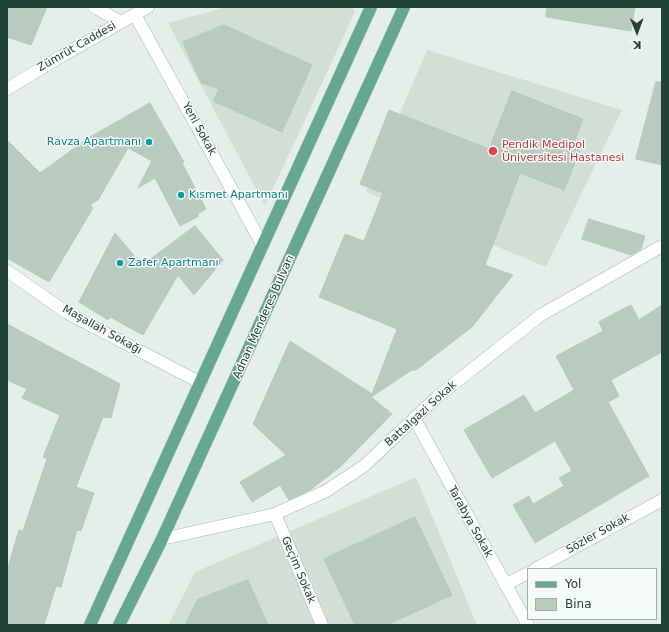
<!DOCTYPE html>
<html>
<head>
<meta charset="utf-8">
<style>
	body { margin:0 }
	#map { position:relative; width:669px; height:632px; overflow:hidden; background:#e4efe9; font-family:"DejaVu Sans",sans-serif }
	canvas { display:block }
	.frame { position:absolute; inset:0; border:8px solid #214236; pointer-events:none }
	.legend { position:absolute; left:527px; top:568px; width:130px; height:52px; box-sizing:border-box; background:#f5faf7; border:1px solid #a0b0aa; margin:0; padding:5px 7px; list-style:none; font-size:12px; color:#214236 }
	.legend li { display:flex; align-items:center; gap:8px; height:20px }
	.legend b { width:20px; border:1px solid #a0b0aa }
	.north { position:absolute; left:617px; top:12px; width:40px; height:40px; -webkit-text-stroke:3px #f5faf7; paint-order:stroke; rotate:179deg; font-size:11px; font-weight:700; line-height:16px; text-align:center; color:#214236 }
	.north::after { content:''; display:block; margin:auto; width:14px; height:18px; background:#214236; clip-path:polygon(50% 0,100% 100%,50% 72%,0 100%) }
</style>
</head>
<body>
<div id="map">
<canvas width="669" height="632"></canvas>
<div class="frame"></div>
<ul class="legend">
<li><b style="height:5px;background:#65a88f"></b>Yol</li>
<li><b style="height:11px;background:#b9cac1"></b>Bina</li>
</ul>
<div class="north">K</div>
</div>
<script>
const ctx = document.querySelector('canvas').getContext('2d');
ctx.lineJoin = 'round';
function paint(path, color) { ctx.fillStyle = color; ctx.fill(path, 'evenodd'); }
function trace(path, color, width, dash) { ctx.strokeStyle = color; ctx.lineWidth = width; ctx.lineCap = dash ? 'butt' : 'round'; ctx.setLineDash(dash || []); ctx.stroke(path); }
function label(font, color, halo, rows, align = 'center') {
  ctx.font = font + ' "DejaVu Sans",sans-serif'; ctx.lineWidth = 3; ctx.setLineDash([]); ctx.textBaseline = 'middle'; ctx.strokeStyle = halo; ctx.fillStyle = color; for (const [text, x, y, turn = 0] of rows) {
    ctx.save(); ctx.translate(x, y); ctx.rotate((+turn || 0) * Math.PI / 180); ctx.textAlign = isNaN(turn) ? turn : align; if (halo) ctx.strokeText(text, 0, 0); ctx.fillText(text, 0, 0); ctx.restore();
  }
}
const built = new Path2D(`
	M 227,7 L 352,7 L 355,12 L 265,206 L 168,23 Z
	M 427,50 L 622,110 L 546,267 L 366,192 Z
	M 416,477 L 477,625 L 168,625 L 195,572 Z`);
const building = new Path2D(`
	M 7,7 L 47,7 L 31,45 L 7,37 Z
	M 547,7 L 635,7 L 631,31 L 546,17 Z
	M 224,25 L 312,65 L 282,132 L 213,101 L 219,89 L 201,83 L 183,42 Z
	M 656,82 L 662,82 L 662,165 L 636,159 Z
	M 512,91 L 583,119 L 572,147 L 580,150 L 564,190 L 520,173 L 485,265 L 513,275 L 472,327 L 416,370 L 412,370 L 371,397 L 392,414 L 340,467 L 310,490 L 289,500 L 280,485 L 252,502 L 240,482 L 286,455 L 253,424 L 290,341 L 372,394 L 397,329 L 319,297 L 345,234 L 364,241 L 383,193 L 360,184 L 389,110 L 489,149 Z
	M 150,103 L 184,162 L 182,163 L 206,209 L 197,214 L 199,216 L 180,226 L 155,178 L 138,188 L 152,161 L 128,148 L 98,200 L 90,205 L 93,208 L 49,282 L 7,258 L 7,140 L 40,173 L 90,137 Z
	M 589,219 L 645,236 L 641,249 L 631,255 L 582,239 Z
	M 195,226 L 223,260 L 194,295 L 178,275 L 143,335 L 110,317 L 108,320 L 79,302 L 115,233 L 142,265 Z
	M 631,305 L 639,320 L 662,305 L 662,352 L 611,380 L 619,396 L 608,402 L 649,476 L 535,543 L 513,505 L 529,496 L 533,504 L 564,486 L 559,478 L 572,471 L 555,441 L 492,478 L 464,430 L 524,395 L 535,413 L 574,390 L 556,356 L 603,331 L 599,322 Z
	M 7,324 L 120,384 L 111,418 L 103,417 L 76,487 L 94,493 L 81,531 L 77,530 L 61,587 L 56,586 L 44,625 L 7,625 L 7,570 L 19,530 L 23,531 L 47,459 L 43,457 L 60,415 L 22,398 L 27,389 L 7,380 Z
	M 415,517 L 452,595 L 387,625 L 355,625 L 324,559 Z
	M 248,580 L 268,625 L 185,625 L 197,600 Z`);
const minor = new Path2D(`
	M 94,7 L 121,22
	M 135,15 L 262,244
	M 7,271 L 69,314 L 201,383
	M 414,418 L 528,625
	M 275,514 L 322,625
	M 162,539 L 275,514 L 326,491 L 364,466 L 437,397 L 541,315 L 662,246
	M 535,569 L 662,500
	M 505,585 L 528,573`);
const tertiary = new Path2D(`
	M 7,89 L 60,57 L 148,7`);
const primary = new Path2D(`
	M 90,625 L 371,7
	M 119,625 L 162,539 L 404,7`);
const markers = [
	[149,142,4,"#0f9aa8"],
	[493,151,5,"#e0444e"],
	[181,195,4,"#0f9aa8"],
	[120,263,4,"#0f9aa8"]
];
const streetNames = [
	["Zümrüt Caddesi",77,47,-30],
	["Yeni Sokak",199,129,61],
	["Adnan Menderes Bulvarı",264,317,-66],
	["Maşallah Sokağı",102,330,29],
	["Battalgazi Sokak",421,414,-42],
	["Tarabya Sokak",470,522,61],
	["Sözler Sokak",598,534,-29],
	["Geçim Sokak",298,570,67]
];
const cultureNames = [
	["Ravza Apartmanı",141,142,"right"],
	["Kısmet Apartmanı",189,195],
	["Zafer Apartmanı",128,263]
];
const healthNames = [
	["Pendik Medipol",502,145],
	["Üniversitesi Hastanesi",502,158]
];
paint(built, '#d2dfd7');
paint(building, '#b9cac1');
trace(building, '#b6c9bf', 1);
trace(minor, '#a6b8b0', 13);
trace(tertiary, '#a6b8b0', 13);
trace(primary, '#c1cac7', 13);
trace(minor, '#fff', 12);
trace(tertiary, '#fff', 12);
trace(primary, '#65a88f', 12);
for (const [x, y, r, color] of markers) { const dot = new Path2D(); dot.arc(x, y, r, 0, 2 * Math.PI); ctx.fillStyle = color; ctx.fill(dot); trace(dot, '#f5faf7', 1.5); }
label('11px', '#214236', '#f5faf7', streetNames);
label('11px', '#0d838f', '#f5faf7', cultureNames, 'left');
label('11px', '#be3a42', '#f5faf7', healthNames, 'left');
</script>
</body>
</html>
